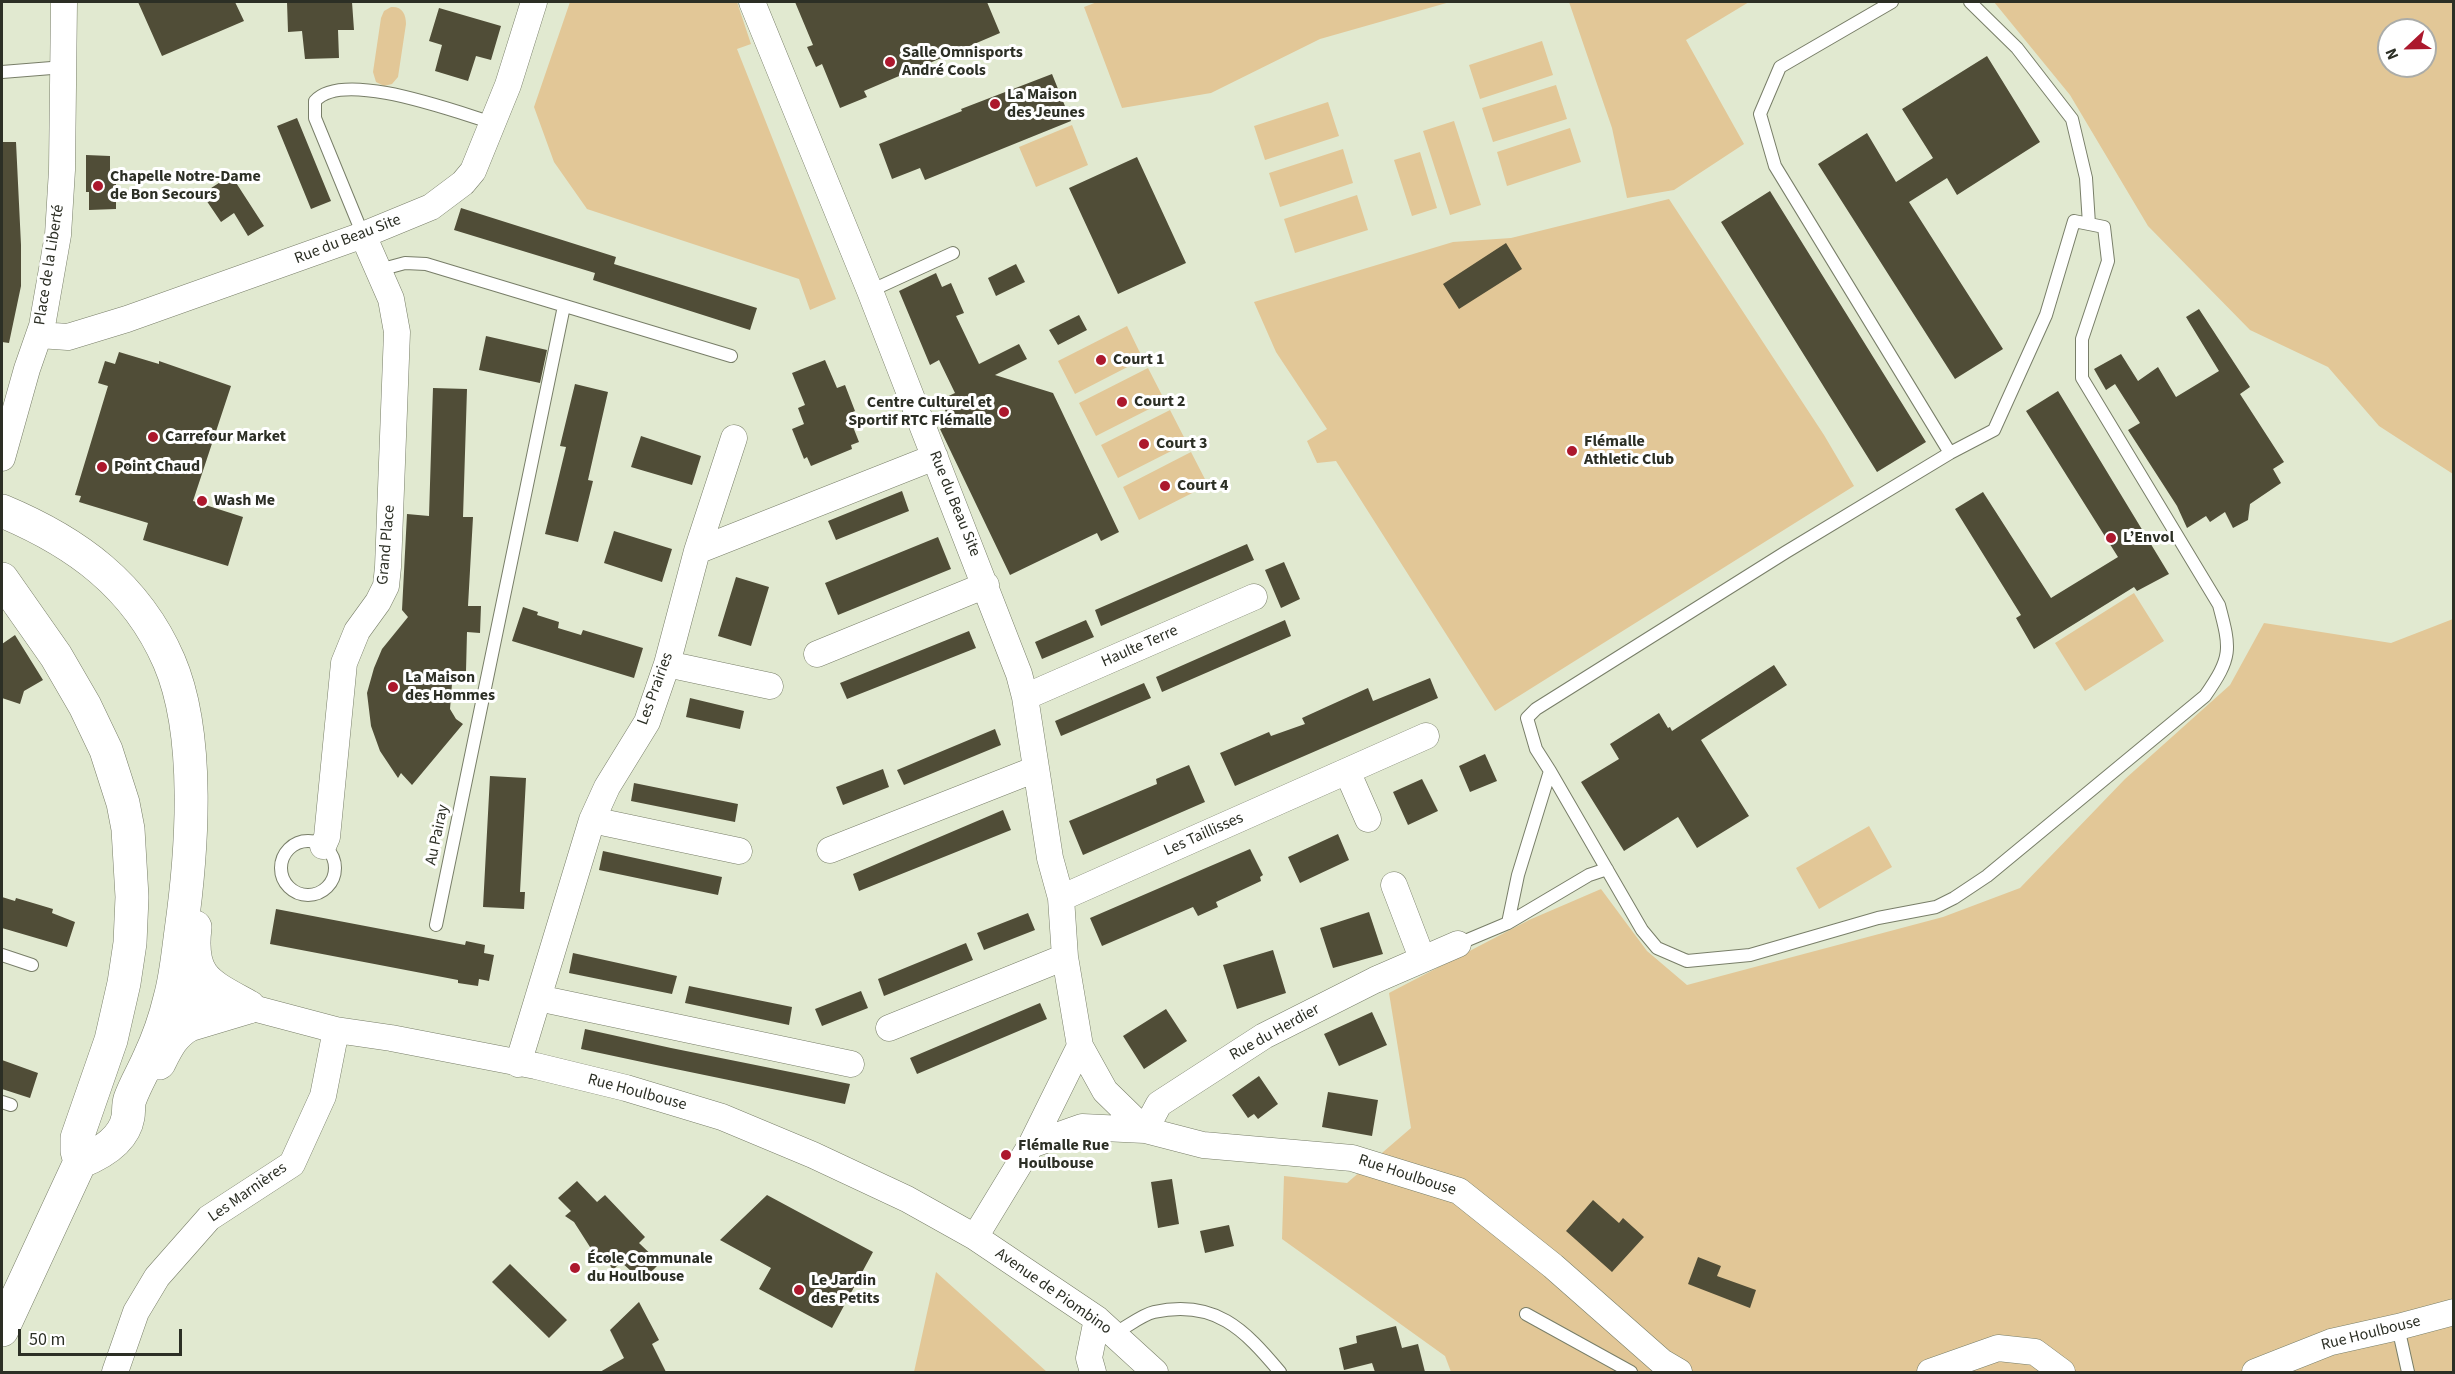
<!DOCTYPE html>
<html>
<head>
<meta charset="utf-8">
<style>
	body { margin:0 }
	#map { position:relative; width:2455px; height:1374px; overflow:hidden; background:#e1e9d0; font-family:"Source Sans 3",sans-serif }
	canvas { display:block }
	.frame { position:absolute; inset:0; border:3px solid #2c2f25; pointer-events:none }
	.north { position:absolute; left:2377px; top:18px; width:60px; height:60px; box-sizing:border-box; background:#fff; border:2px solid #abaca8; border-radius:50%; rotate:248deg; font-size:16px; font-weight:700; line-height:24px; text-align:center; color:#2c2f25 }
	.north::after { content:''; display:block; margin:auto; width:21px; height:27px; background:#ac182d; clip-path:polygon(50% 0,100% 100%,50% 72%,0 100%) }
	.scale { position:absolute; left:18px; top:1329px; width:164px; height:27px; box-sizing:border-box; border:3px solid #2c2f25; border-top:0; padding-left:8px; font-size:18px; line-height:21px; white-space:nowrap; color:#2c2f25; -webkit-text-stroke:4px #fff; paint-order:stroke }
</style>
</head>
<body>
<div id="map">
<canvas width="2455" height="1374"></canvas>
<div class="frame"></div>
<div class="north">N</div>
<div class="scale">50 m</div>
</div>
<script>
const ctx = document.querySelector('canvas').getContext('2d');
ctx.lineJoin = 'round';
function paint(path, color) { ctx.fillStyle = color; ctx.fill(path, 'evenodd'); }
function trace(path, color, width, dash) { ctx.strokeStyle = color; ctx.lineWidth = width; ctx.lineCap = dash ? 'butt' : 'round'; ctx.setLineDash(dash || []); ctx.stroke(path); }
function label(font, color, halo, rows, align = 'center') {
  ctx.font = font + ' "Source Sans 3",sans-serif'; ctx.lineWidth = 6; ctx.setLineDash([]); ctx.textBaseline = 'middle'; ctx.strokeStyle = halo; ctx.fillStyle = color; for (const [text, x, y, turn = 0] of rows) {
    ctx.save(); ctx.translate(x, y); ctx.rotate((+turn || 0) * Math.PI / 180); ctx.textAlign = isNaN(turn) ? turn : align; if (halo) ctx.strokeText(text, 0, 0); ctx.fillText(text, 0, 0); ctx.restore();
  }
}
const green = new Path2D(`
	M 570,2 L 737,2 L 751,44 L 737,49 L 836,299 L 810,310 L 799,279 L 587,209 L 554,162 L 534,107 Z
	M 1097,2 L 1450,2 L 1320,39 L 1211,93 L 1122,108 L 1084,7 Z
	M 1569,2 L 1749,2 L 1686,40 L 1744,144 L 1674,190 L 1627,198 L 1612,128 Z
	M 1994,2 L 2453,2 L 2453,474 L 2379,426 L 2328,367 L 2250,330 L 2148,226 L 2070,95 ZM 2389,30 L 2425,30 L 2425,66 L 2389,66 Z
	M 391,7 C 402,6 406,14 406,24 L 398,77 L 392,84 L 384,86 L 376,82 L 373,72 L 381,18 L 384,11 Z
	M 1542,41 L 1553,75 L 1480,99 L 1469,65 Z
	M 1556,85 L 1567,119 L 1493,142 L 1482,108 Z
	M 1328,102 L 1339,136 L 1265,160 L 1254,126 Z
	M 1454,121 L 1481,205 L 1450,215 L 1423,131 Z
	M 1072,125 L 1088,165 L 1036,187 L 1019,147 Z
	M 1570,128 L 1581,162 L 1507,186 L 1497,152 Z
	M 1343,149 L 1353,183 L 1280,207 L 1269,173 Z
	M 1420,152 L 1437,208 L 1412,216 L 1394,160 Z
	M 1357,195 L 1368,230 L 1295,253 L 1284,219 Z
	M 1669,199 L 1824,435 L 1854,486 L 1495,711 L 1336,461 L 1317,463 L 1307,441 L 1327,429 L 1276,352 L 1254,302 L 1453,242 L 1511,238 Z
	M 1127,326 L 1143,359 L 1075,394 L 1058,361 Z
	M 1148,368 L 1165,401 L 1096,436 L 1079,403 Z
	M 1170,410 L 1187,443 L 1118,478 L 1101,445 Z
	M 1191,452 L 1208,485 L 1139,520 L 1123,487 Z
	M 2134,593 L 2164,641 L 2085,691 L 2055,643 Z
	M 2453,619 L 2453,1372 L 1451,1372 L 1445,1356 L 1282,1239 L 1284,1176 L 1347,1183 L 1411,1128 L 1389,993 L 1529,920 L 1601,889 L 1647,951 L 1687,985 L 1943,917 L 2020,888 L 2125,779 L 2230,685 L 2264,623 L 2391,643 Z
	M 1869,826 L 1892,867 L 1819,909 L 1796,868 Z
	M 936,1272 L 1047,1372 L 914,1372 Z`);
const building = new Path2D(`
	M 138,2 L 235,2 L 244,21 L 162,56 Z
	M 287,2 L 352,2 L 354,30 L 338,30 L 339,58 L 305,59 L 302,31 L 288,32 Z
	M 795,2 L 987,2 L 1000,33 L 864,91 L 867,97 L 840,108 L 822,64 L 816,67 L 807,47 L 813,45 Z
	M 439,8 L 501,26 L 491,60 L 476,56 L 468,81 L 435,71 L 442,45 L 429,41 Z
	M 1987,56 L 2040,142 L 1957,195 L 1947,178 L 1909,202 L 2003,349 L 1955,379 L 1818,164 L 1867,133 L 1896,182 L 1933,158 L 1902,109 Z
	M 1052,74 L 1071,121 L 925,180 L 920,168 L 892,179 L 879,144 L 962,111 L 961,109 Z
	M 297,118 L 331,201 L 311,209 L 277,126 Z
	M 2,142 L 16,142 L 21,245 L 21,286 L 9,343 L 2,342 Z
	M 86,155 L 110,156 L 110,179 L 116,179 L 116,209 L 89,210 L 89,192 L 86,192 Z
	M 1137,157 L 1186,263 L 1118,294 L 1069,188 Z
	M 231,175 L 264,226 L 248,236 L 234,213 L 221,222 L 202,194 Z
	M 1770,191 L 1926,442 L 1877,472 L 1721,222 Z
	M 461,208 L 616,257 L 614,264 L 757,308 L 750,330 L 593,280 L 595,273 L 454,230 Z
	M 1506,243 L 1522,269 L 1459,309 L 1443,284 Z
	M 1016,264 L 1025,282 L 996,296 L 988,278 Z
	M 936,273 L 942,287 L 951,283 L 964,313 L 956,316 L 979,364 L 1019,344 L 1027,359 L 995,375 L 1053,393 L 1119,532 L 1101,541 L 1097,533 L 1010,575 L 940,429 L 952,424 L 940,400 L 955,393 L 939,360 L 930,365 L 899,291 Z
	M 2199,309 L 2250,387 L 2240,394 L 2284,462 L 2273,469 L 2281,483 L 2250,504 L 2248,520 L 2233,528 L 2225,512 L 2210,522 L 2206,516 L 2187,528 L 2177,506 L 2128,430 L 2140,423 L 2115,384 L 2106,390 L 2094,369 L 2121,354 L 2138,381 L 2158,367 L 2176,397 L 2219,371 L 2186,317 Z
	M 1079,315 L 1087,330 L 1058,345 L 1049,330 Z
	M 486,336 L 547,350 L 540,383 L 479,370 Z
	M 119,352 L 159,364 L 159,361 L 231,386 L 193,501 L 243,517 L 228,566 L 143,540 L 148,523 L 79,502 L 81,496 L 75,495 L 108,386 L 98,383 L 105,361 L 115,364 Z
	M 825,360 L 837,388 L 845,385 L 855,411 L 848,414 L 859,442 L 851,445 L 852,449 L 811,466 L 807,457 L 804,459 L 792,429 L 804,424 L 798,408 L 805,405 L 792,373 Z
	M 575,384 L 608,392 L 588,480 L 593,481 L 578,542 L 545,534 L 566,447 L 560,446 Z
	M 433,388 L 467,389 L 463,517 L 473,517 L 468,606 L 481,606 L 480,633 L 467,632 L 466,671 L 453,671 L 450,709 L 456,719 L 463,724 L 412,785 L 401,773 L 398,778 L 380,751 L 371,726 L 367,693 L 374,668 L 382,649 L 408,617 L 402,610 L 407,514 L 429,516 Z
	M 2058,391 L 2169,574 L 2137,591 L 2134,587 L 2034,649 L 2016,618 L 2021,615 L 1955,509 L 1983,492 L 2051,598 L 2118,557 L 2026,411 Z
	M 641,436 L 701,456 L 692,485 L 631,467 Z
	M 902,491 L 909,511 L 836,540 L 828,521 Z
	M 614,531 L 672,549 L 662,582 L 604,563 Z
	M 938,537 L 951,569 L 838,615 L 825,583 Z
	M 1247,544 L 1254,560 L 1101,626 L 1095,610 Z
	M 1284,562 L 1300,599 L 1281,608 L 1265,570 Z
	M 736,577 L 769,587 L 751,646 L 718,636 Z
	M 523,607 L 538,612 L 537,615 L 559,622 L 558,628 L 581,635 L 583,630 L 643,648 L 634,678 L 512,641 Z
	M 1086,620 L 1094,637 L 1042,659 L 1035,642 Z
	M 1285,620 L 1291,636 L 1162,692 L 1156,677 Z
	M 969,631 L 976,648 L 847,699 L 840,683 Z
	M 15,635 L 43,680 L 24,691 L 20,704 L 2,698 L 2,644 Z
	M 1774,665 L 1787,685 L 1701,740 L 1749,816 L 1697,848 L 1678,817 L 1624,851 L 1581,782 L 1619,759 L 1610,744 L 1659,713 L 1668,728 L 1670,727 L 1672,731 Z
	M 1430,678 L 1438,698 L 1235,786 L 1220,753 L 1269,732 L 1271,736 L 1305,724 L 1302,718 L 1368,688 L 1373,701 Z
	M 1144,683 L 1151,698 L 1061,736 L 1055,721 Z
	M 690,698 L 744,711 L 740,729 L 686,717 Z
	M 995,729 L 1001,745 L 904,785 L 897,770 Z
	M 1485,754 L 1497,781 L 1470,792 L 1459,766 Z
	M 1189,765 L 1205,802 L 1083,855 L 1069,821 L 1157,784 L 1156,779 Z
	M 883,769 L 889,787 L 843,805 L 836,787 Z
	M 490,776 L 526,778 L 520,892 L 525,892 L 524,909 L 483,907 Z
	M 1422,779 L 1438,811 L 1408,825 L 1393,792 Z
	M 634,783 L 738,804 L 735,822 L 631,801 Z
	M 1003,810 L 1011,830 L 859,891 L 853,874 Z
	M 1338,834 L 1349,860 L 1300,883 L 1288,857 Z
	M 1250,849 L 1263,875 L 1260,877 L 1261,881 L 1216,902 L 1218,907 L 1198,916 L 1193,907 L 1102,946 L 1090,918 Z
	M 603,851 L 722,877 L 718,895 L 599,870 Z
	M 2,897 L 15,901 L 16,898 L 33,903 L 53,909 L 52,913 L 75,922 L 67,947 L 2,928 Z
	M 276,909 L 465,945 L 466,941 L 485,945 L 484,953 L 494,955 L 489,981 L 479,979 L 478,986 L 458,983 L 458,980 L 270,944 Z
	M 1369,912 L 1383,954 L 1333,968 L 1320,928 Z
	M 1028,913 L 1035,930 L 984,950 L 977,933 Z
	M 966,943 L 973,960 L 884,996 L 878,979 Z
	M 1273,950 L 1286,993 L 1237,1009 L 1223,965 Z
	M 573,953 L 677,976 L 672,994 L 569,973 Z
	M 689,986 L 792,1007 L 789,1025 L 685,1003 Z
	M 861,991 L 868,1008 L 822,1026 L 815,1009 Z
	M 1040,1003 L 1047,1019 L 917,1074 L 910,1058 Z
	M 1166,1009 L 1187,1041 L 1144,1069 L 1123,1036 Z
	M 1372,1012 L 1387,1045 L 1339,1066 L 1324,1034 Z
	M 585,1029 L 671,1048 L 850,1084 L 845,1104 L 656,1065 L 581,1049 Z
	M 2,1060 L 38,1073 L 30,1098 L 2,1089 Z
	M 1259,1076 L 1278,1104 L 1258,1119 L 1254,1114 L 1248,1118 L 1232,1095 Z
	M 1328,1092 L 1378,1100 L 1372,1136 L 1322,1127 Z
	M 1172,1179 L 1179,1224 L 1158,1228 L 1151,1182 Z
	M 577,1181 L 597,1202 L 605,1195 L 645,1237 L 639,1243 L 660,1263 L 642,1281 L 621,1262 L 613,1270 L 602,1253 L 597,1258 L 574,1222 L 565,1216 L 571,1211 L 558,1198 Z
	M 767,1195 L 873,1252 L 832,1328 L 759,1289 L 771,1268 L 720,1240 Z
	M 1593,1200 L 1619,1223 L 1623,1218 L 1644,1237 L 1612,1272 L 1566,1231 Z
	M 1229,1225 L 1234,1246 L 1205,1253 L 1200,1231 Z
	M 1698,1257 L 1721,1266 L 1717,1276 L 1756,1290 L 1750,1308 L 1688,1284 Z
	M 510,1264 L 567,1320 L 549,1338 L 492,1282 Z
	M 639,1302 L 659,1340 L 652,1344 L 666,1372 L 600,1372 L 624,1358 L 610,1330 Z
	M 1396,1326 L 1402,1348 L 1418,1344 L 1425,1372 L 1375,1372 L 1372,1363 L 1344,1370 L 1339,1348 L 1357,1343 L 1356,1336 Z`);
const lane = new Path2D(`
	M 1892,2 L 1780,67 L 1760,114 L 1775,166 L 1950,453
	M 1970,2 L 2017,48 L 2072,119 L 2086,178 L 2089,224
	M 2,72 L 64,67
	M 363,235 L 315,118 L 315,101 C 343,69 456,112 493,123
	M 379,270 L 405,263 L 426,264 L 731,356
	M 870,291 L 953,253
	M281 868a27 27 0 1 1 54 0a27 27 0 1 1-54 0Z
	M 1508,923 L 1589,875 L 1607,869
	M 436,925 L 564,306
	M 1458,944 L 1508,923 L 1518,875 L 1550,771 L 1536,749 L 1527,718 L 1536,709 L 1786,552 L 1950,453 L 1994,430 L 2046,315 L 2074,221 L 2104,227 L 2108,261 L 2082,339 L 2082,378 L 2219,605 C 2231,650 2232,657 2205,696 L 1987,876 L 1954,898 L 1936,907 L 1878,918 L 1750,955 L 1687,961 L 1657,948 L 1642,930 L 1550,771
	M 2,955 L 32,965
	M 2,1102 L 11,1105
	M 1526,1314 L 1631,1372
	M 2398,1327 L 2408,1372
	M 1113,1334 C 1126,1328 1141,1315 1154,1312 C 1215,1299 1244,1329 1280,1372`);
const street = new Path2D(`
	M 752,2 L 870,291 L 1019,674 L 1025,697 L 1050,858 L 1061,898 L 1065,957 L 1080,1046 L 1031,1145 L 975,1237
	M 39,335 L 68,337 L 127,319 L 363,235 L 431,207 L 463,183 L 473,171 L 508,85 L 534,2
	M 2,458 L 27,369 L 42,326 L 58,235 L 62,170 L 64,2
	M 697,551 L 935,457
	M 817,654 L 986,585
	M 667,664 L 770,686
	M 1025,697 L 1254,597
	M 1347,771 L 1368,819
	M 592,820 L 739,851
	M 323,846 L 327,837 L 344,663 L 357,631 L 378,602 L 386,586 L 388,567 L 397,332 L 391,299 L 363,235
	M 830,850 L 1036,769
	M 1394,885 L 1422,958
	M 1061,898 L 1426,736
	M 171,995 L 249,1007 L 336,1030 L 391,1038 L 536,1066 L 626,1088 L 722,1117 L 813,1155 L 907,1199 L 975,1237 L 1097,1319 L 1155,1372
	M 538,998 L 851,1064
	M 889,1028 L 1065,957
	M 1080,1046 L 1105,1091 L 1145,1130
	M 518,1064 L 592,820 L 607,787 L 647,722 L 667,664 L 697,551 L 734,438
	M 1145,1130 L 1159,1104 L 1264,1036 L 1375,980 L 1458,944
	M 1031,1145 L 1082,1127 L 1145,1130 L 1203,1145 L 1352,1158 L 1459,1191 L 1553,1266 L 1662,1362 L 1679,1372
	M 115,1372 L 136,1312 L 157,1277 L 209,1218 L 292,1164 L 323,1096 L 336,1030
	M 1093,1372 L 1089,1358 L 1097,1319
	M 1930,1372 L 1998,1348 L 2035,1352 L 2062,1372
	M 2255,1372 L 2331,1342 L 2398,1327 L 2454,1312`);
const secondary = new Path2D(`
	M 2,511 C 76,542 136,585 169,661 C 201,735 192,853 181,931 C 178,953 176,977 170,998 C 165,1019 158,1039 149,1058 C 143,1072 135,1085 130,1099 C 128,1105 129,1111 128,1117 C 124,1140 100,1154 80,1162
	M 2,579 L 56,656 L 85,706 L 106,750 L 123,803 L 128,829 L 132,897 L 130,943 L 124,983 L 111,1040 L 77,1138 L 77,1151 L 80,1162 L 2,1330
	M 195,927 C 189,979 208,984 249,1007
	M 159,1063 C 167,1047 173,1034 189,1025 L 249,1007`);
const markers = [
	[890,62,6,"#ac182d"],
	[995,104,6,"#ac182d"],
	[98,186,6,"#ac182d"],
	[1101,360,6,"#ac182d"],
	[1122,402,6,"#ac182d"],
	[1004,412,6,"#ac182d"],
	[153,437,6,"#ac182d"],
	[1144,444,6,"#ac182d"],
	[1572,451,6,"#ac182d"],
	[102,467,6,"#ac182d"],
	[1165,486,6,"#ac182d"],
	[202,501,6,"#ac182d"],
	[2111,538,6,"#ac182d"],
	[393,687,6,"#ac182d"],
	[1006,1155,6,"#ac182d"],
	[575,1268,6,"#ac182d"],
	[799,1290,6,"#ac182d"]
];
const poiNames = [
	["Salle Omnisports",902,53],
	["André Cools",902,71],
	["La Maison",1007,95],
	["des Jeunes",1007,113],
	["Chapelle Notre-Dame",110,177],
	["de Bon Secours",110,195],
	["Court 1",1113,360],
	["Court 2",1134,402],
	["Centre Culturel et",992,403,"right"],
	["Sportif RTC Flémalle",992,421,"right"],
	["Carrefour Market",165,437],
	["Flémalle",1584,442],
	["Athletic Club",1584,460],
	["Court 3",1156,444],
	["Point Chaud",114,467],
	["Court 4",1177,486],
	["Wash Me",214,501],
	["L’Envol",2123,538],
	["La Maison",405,678],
	["des Hommes",405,696],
	["Flémalle Rue",1018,1146],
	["Houlbouse",1018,1164],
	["École Communale",587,1259],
	["du Houlbouse",587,1277],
	["Le Jardin",811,1281],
	["des Petits",811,1299]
];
const streetNames = [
	["Rue du Beau Site",348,240,-21],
	["Place de la Liberté",50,265,-81],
	["Rue du Beau Site",954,504,68],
	["Grand Place",387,545,-85],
	["Haulte Terre",1140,647,-24],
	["Les Prairies",656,689,-70],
	["Au Pairay",438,835,-78],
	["Les Taillisses",1204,835,-24],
	["Rue du Herdier",1275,1033,-29],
	["Rue Houlbouse",637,1093,15],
	["Rue Houlbouse",1407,1176,18],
	["Les Marnières",248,1193,-35],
	["Avenue de Piombino",1053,1292,35],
	["Rue Houlbouse",2371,1334,-14]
];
paint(green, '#e2c797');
paint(building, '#504d37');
trace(lane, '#787e68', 14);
trace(street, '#787e68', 27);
trace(secondary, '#787e68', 34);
trace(lane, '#fff', 12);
trace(street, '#fff', 26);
trace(secondary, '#fff', 33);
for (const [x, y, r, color] of markers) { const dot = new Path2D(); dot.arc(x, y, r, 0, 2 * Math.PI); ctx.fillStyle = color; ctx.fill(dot); trace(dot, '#fff', 2); }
label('bold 16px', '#2c2f25', '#fff', poiNames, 'left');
label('16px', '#2c2f25', '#fff', streetNames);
</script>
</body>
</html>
